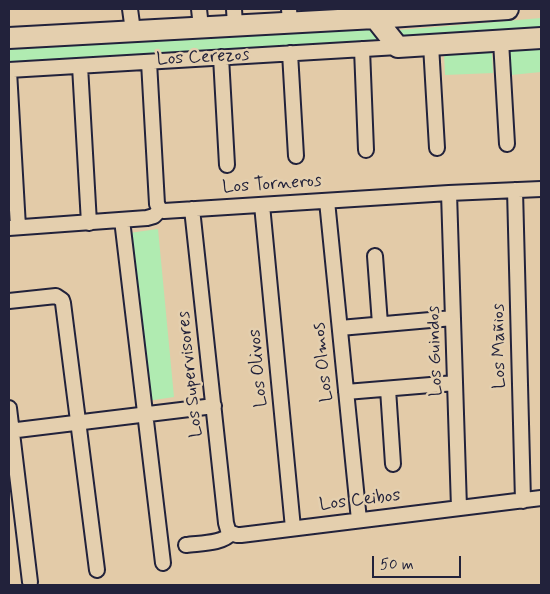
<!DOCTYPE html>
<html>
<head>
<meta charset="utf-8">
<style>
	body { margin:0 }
	#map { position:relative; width:550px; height:594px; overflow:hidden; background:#e3cba8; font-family:Mynerve,sans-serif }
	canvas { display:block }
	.frame { position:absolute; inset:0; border:10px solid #22223b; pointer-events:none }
	.scale { position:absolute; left:372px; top:556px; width:89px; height:22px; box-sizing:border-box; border:2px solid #22223b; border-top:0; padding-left:6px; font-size:15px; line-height:18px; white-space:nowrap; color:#22223b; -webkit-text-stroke:4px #e4cfae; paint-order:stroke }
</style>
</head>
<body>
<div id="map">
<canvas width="550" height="594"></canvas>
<div class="frame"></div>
<div class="scale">50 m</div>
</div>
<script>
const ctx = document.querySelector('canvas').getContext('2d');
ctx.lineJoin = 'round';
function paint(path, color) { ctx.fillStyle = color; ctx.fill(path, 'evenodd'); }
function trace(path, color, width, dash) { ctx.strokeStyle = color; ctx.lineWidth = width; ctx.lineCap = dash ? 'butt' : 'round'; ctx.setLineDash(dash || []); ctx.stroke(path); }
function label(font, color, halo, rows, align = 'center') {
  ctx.font = font + ' Mynerve,sans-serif'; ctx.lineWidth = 5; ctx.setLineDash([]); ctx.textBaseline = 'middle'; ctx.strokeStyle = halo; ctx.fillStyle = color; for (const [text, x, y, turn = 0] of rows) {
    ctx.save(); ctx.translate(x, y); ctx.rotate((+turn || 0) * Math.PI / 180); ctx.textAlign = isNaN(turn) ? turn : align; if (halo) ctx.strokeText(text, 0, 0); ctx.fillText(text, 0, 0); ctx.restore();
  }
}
const green = new Path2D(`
	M 541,18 L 541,33 L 400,40 L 400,30 Z
	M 373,29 L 382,42 L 374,44 L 9,62 L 9,47 Z
	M 541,46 L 541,72 L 511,75 L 508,48 Z
	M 492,52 L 493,73 L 445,75 L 444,54 Z
	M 158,229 L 174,397 L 147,401 L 129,233 Z`);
const street = new Path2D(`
	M 130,9 L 133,31
	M 199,9 L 201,27
	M 234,9 L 235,25
	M 289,9 L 290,22
	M 501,41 L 507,144
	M 431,45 L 437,148
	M 362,49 L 366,150
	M 290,53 L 296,156
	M 221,57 L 227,165
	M 149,62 L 157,204 L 160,210
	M 80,66 L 89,223
	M 9,70 L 398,47
	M 9,71 L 18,227
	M 515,190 L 523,501
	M 449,193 L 459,508
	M 327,201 L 359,520
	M 262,205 L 293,528
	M 192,209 L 226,523 L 228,530 L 231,533
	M 160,210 L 164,211 L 449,193 L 541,189
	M 122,220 L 163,563
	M 9,228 L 147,218 L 154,216 L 160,210
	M 375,256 L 380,324
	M 9,301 L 56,296 L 62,300 L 63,303 L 97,570
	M 340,328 L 453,318
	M 388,389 L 393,464
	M 346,392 L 455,383
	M 9,408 L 30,582
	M 9,431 L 214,406
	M 231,533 L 237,535 L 241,535 L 541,498
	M 186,545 C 199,543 223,544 231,533`);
const secondary = new Path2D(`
	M 375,18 L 398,47 L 541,38
	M 9,38 L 375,18 L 508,9`);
const streetNames = [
	["Los Cerezos",203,58,-3],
	["Los Torneros",272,185,-4],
	["Los Mañios",500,346,-91],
	["Los Guindos",436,351,-92],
	["Los Olmos",324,362,-96],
	["Los Olivos",259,368,-95],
	["Los Supervisores",191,374,-96],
	["Los Ceibos",360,501,-7]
];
paint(green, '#b0ebb1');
trace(street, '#22223b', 18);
trace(secondary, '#22223b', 24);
trace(street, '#e4cfae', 14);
trace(secondary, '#e4cfae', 20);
label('18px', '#22223b', '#e4cfae', streetNames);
</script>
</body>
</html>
